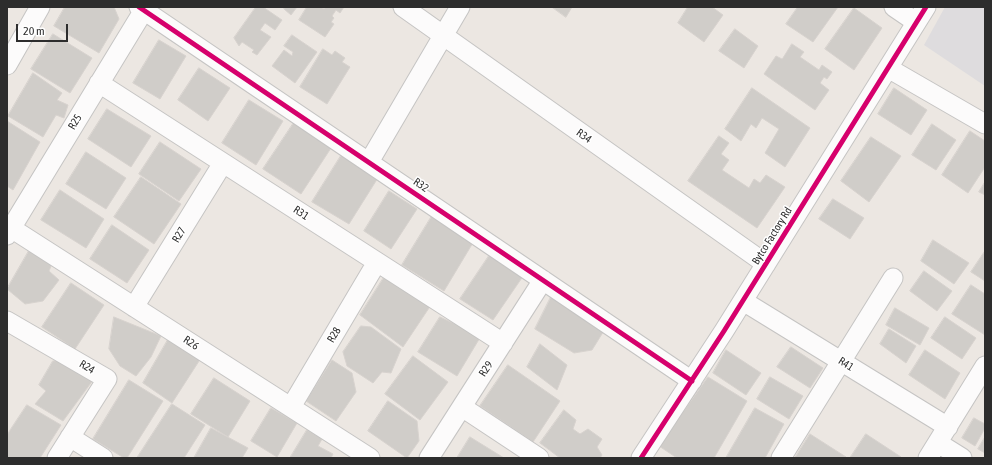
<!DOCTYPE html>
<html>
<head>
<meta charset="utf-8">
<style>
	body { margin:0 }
	#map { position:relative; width:992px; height:465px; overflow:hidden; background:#ece7e2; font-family:"Asap Condensed",sans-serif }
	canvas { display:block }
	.frame { position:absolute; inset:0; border:8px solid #2d2d2d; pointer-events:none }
	.scale { position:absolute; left:16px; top:24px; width:52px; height:18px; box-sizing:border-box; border:2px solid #2d2d2d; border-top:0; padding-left:5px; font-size:12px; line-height:14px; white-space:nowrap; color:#2d2d2d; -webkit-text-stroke:3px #fff; paint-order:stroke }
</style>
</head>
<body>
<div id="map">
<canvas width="992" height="465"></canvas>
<div class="frame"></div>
<div class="scale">20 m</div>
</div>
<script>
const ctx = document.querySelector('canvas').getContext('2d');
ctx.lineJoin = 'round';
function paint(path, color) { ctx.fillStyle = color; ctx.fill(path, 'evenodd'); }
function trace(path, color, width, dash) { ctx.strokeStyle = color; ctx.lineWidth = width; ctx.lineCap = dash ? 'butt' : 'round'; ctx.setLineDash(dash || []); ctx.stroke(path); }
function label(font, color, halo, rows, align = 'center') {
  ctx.font = font + ' "Asap Condensed",sans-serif'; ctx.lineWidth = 3; ctx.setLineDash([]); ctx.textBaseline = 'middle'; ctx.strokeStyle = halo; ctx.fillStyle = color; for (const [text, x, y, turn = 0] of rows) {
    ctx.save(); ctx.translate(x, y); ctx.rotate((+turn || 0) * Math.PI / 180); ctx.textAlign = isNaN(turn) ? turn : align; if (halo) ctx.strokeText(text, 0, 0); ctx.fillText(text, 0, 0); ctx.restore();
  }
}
const industrial = new Path2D(`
	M 945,7 L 985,7 L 985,86 L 924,45 Z`);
const building = new Path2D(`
	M 65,7 L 114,7 L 119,19 L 99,53 L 54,26 Z
	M 256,7 L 263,7 L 282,20 L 275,30 L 265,23 L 260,30 L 271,37 L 257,55 L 252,52 L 254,50 L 242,42 L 239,46 L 234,38 Z
	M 285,7 L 297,7 L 291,15 L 284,9 Z
	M 307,7 L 321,7 L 324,9 L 325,7 L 344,7 L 340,13 L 336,10 L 332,16 L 334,18 L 331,22 L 334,24 L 325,37 L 299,20 Z
	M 552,7 L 572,7 L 566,17 Z
	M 688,7 L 712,7 L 723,15 L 704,42 L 678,23 Z
	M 798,7 L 838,7 L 813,42 L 786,24 Z
	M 854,8 L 882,28 L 854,70 L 825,49 Z
	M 735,29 L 758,46 L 744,68 L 719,51 Z
	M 53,34 L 92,58 L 70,93 L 31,69 Z
	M 292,35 L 317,52 L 295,83 L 272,66 L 284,50 L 292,56 L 293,52 L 284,46 Z
	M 159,40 L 186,56 L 160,99 L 133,83 Z
	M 792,44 L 804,52 L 800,57 L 819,70 L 822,65 L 832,72 L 827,79 L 824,77 L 820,83 L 829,90 L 815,110 L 764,74 L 776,56 L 782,59 Z
	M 323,49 L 332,55 L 335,51 L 345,58 L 342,62 L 350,67 L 327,104 L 300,87 Z
	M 199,68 L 230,88 L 208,121 L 178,100 Z
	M 33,73 L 62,93 L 57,100 L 68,105 L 64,118 L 56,115 L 43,137 L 8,116 Z
	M 752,88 L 810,128 L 785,167 L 765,153 L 779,129 L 762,118 L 756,128 L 751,124 L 741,141 L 725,129 Z
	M 894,88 L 927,110 L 911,135 L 878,114 Z
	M 249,100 L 283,121 L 256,165 L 222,143 Z
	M 107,109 L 151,136 L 131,167 L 88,139 Z
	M 7,121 L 40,142 L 13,190 L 7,186 Z
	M 295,121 L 333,145 L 301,194 L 263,169 Z
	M 932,124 L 956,140 L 936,170 L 912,155 Z
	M 970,131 L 985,141 L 985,167 L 968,193 L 942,175 Z
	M 719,136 L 729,143 L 721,154 L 729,160 L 722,170 L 749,188 L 754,179 L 760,183 L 766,175 L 785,187 L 757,228 L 688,181 Z
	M 871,137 L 901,156 L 869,202 L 841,181 Z
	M 160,142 L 201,169 L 179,201 L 139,174 Z
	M 344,151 L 381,173 L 349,224 L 312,202 Z
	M 86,152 L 126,178 L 106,209 L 66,184 Z
	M 141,177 L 181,204 L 154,244 L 114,217 Z
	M 985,182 L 985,195 L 979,192 Z
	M 60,190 L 104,219 L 86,248 L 41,220 Z
	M 389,191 L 417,209 L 391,249 L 364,231 Z
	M 833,199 L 864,218 L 850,239 L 819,219 Z
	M 435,211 L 477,236 L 444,291 L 402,265 Z
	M 112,225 L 149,250 L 127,283 L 90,259 Z
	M 933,240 L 969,263 L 954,284 L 921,261 Z
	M 497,244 L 530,266 L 493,320 L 460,299 Z
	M 30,249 L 52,264 L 49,271 L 59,280 L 43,301 L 25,304 L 7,289 Z
	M 985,251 L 985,281 L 971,272 Z
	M 388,271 L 433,302 L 403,347 L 360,315 Z
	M 924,271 L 952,291 L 937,311 L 910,291 Z
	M 71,283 L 104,305 L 75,349 L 42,327 Z
	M 971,285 L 985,294 L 985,335 L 952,314 Z
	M 553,293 L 610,321 L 592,350 L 574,353 L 535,329 Z
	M 895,308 L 929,328 L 920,345 L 886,325 Z
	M 114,317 L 161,336 L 151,357 L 136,376 L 120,366 L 109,349 Z
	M 440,317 L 481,336 L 457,376 L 418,352 Z
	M 945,317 L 976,338 L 962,359 L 931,338 Z
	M 361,326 L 371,327 L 401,349 L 391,373 L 382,372 L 373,383 L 347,366 L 343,352 Z
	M 889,329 L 916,346 L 906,363 L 880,344 Z
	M 169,338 L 201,358 L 172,403 L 143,383 Z
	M 540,344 L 567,365 L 557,390 L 527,367 Z
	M 791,347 L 823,368 L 810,388 L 777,367 Z
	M 726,350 L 761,373 L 746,395 L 713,373 Z
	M 925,350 L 960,373 L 945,399 L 909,375 Z
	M 413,356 L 448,382 L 420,420 L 385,394 Z
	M 332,360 L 352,373 L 356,392 L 336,421 L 306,401 Z
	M 53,361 L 67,361 L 96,376 L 63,421 L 35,404 L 46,391 L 39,385 Z
	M 508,365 L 560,401 L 533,442 L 480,406 Z
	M 708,377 L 747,401 L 714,458 L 677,458 L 659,446 Z
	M 770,377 L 803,396 L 789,419 L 757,399 Z
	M 214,378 L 250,401 L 228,437 L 191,414 Z
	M 129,380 L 163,401 L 127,458 L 124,458 L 93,439 Z
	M 388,401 L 417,421 L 419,441 L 407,458 L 368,431 Z
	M 172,404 L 205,425 L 184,458 L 137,458 Z
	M 27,405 L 61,425 L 40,458 L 7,458 L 7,435 Z
	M 271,408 L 297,423 L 277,457 L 251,441 Z
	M 755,408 L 784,424 L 765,458 L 726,458 Z
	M 564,410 L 576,420 L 573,429 L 580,434 L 588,429 L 602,439 L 597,447 L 602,455 L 600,458 L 560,458 L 540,443 Z
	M 974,418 L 985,424 L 985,428 L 975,446 L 962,438 Z
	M 211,428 L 248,448 L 242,458 L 194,458 Z
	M 307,430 L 322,439 L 318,446 L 333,454 L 331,458 L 290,458 Z
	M 810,434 L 846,457 L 795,458 Z
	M 866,434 L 901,457 L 901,458 L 850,458 Z
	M 470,437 L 504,458 L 457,458 Z
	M 985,437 L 985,453 L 978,449 Z`);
const minor = new Path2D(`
	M 139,7 L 692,381
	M 403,7 L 766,264
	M 894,7 L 916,22
	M 7,65 L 40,7
	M 888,68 L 985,124
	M 99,83 L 503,343
	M 369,162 L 460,7
	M 11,228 L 370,458
	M 7,235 L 144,10
	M 743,301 L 948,427
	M 134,307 L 223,163
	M 7,321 L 107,379 L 57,458
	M 291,407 L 377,262
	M 462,407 L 539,458
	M 70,437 L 103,458
	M 938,443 L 962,458
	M 429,458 L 543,280
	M 641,458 L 724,331 L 926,7
	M 781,458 L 893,278
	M 928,458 L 985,366`);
const cycleway = new Path2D(`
	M 139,7 L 692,381
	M 641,458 L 724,331 L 926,7`);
const streetNames = [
	["R25",75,122,-59],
	["R34",584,136,35],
	["R32",421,185,34],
	["R31",301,213,33],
	["R27",179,235,-59],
	["Bytco Factory Rd",772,236,-58],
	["R28",334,335,-59],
	["R26",191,343,33],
	["R41",846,364,32],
	["R24",87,367,31],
	["R29",486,369,-57]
];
paint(industrial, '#dedcde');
paint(building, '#d0cdc9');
trace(building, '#d7d2ce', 1);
trace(minor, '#c5c4c3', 21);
trace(minor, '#fcfbfb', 19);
trace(cycleway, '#d6006c', 5);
label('11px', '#2d2d2d', '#fff', streetNames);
</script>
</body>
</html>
